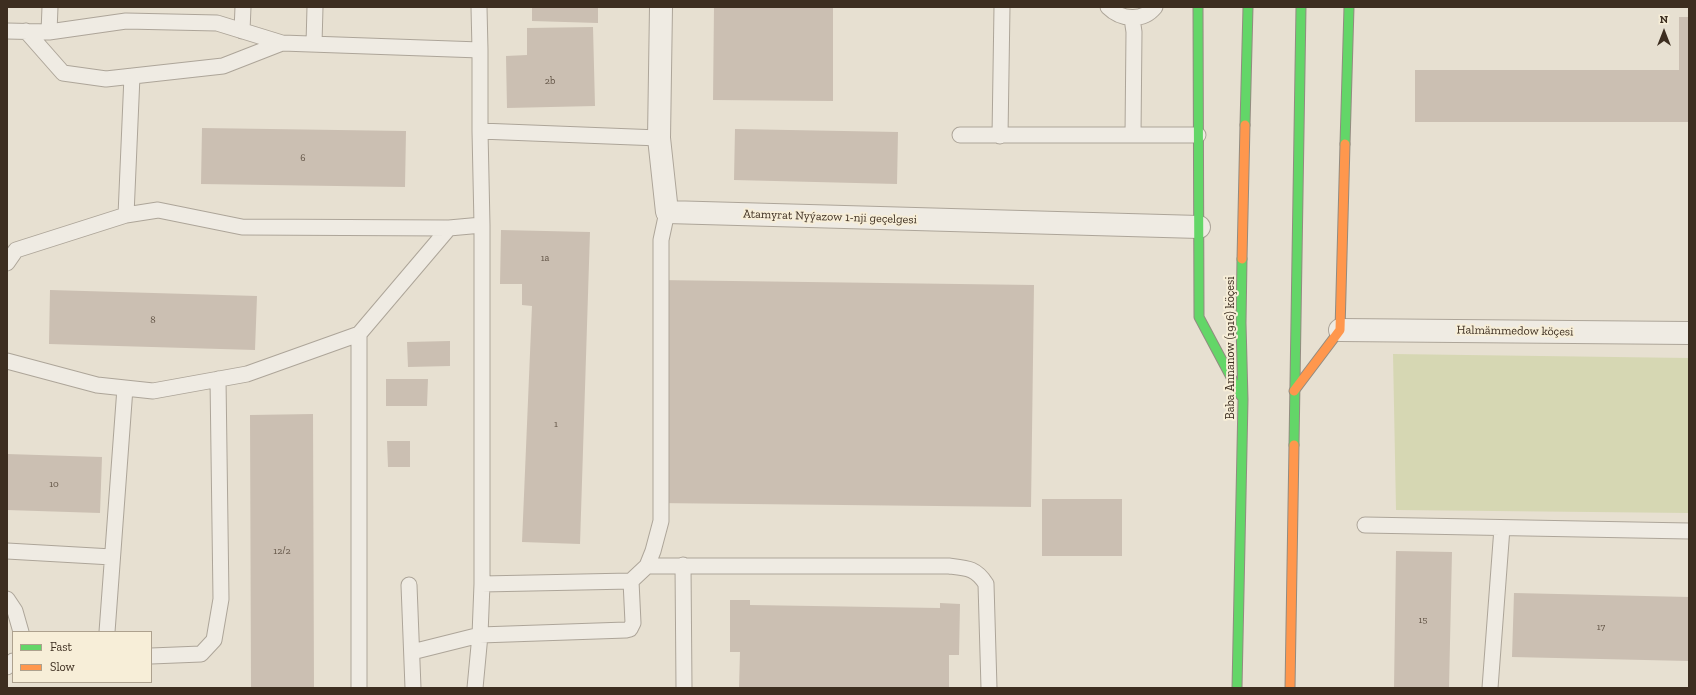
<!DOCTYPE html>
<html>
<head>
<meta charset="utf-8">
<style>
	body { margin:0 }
	#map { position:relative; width:1696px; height:695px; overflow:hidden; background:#e7e0d1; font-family:"Zilla Slab",serif }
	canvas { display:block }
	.frame { position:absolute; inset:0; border:8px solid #3d2e20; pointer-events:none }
	.legend { position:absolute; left:12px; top:631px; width:140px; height:52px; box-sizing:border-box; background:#f7eed8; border:1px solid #ada18e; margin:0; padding:5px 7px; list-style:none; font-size:12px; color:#3d2e20 }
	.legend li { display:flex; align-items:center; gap:8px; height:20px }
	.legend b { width:20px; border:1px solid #ada18e }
	.north { position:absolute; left:1644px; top:12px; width:40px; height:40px; -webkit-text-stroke:3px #f7eed8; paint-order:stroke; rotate:0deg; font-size:11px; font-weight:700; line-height:16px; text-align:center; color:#3d2e20 }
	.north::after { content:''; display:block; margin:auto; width:14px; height:18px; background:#3d2e20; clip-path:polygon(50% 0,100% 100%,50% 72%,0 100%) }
</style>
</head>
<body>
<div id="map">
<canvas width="1696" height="695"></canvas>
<div class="frame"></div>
<ul class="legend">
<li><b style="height:5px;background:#63d668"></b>Fast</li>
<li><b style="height:5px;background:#ff974d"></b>Slow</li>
</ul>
<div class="north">N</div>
</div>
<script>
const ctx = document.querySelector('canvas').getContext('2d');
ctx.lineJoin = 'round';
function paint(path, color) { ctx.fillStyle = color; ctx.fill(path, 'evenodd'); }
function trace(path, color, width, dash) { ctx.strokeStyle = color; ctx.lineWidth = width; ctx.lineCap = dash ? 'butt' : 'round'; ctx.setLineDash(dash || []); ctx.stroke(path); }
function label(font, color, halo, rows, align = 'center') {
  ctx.font = font + ' "Zilla Slab",serif'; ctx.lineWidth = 4; ctx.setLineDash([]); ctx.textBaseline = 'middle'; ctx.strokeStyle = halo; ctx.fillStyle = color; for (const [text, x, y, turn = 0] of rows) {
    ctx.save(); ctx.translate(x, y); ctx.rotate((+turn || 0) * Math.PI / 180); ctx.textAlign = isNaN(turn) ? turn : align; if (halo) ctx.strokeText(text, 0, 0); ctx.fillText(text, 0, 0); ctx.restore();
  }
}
const green = new Path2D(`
	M 1393,354 L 1689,358 L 1689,513 L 1396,510 Z`);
const building = new Path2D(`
	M 532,7 L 598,7 L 598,23 L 532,21 Z
	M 714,7 L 833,7 L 833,101 L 713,100 Z
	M 1679,17 L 1689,17 L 1689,122 L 1415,122 L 1415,70 L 1679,70 Z
	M 593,27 L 595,106 L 507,108 L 506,56 L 527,55 L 527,28 Z
	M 202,128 L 406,131 L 405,187 L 201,184 Z
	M 735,129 L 898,132 L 897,184 L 734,180 Z
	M 501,230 L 590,232 L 580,544 L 522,542 L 532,306 L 522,305 L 522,284 L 500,284 Z
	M 657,280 L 1034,285 L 1031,507 L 655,503 Z
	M 50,290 L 257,296 L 255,350 L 49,344 Z
	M 450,341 L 450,366 L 408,367 L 407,342 Z
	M 386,379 L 428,379 L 427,406 L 386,406 Z
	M 313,414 L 314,688 L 251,688 L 250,415 Z
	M 387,441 L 410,441 L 410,467 L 388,467 Z
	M 7,454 L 102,457 L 100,513 L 7,510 Z
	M 1042,499 L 1122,499 L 1122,556 L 1042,556 Z
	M 1396,551 L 1452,552 L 1449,688 L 1394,688 Z
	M 1514,593 L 1689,597 L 1689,661 L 1512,657 Z
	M 730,600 L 750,600 L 750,605 L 940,608 L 940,603 L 960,604 L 959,655 L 949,655 L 949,688 L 739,688 L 740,652 L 730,652 Z`);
const lane = new Path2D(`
	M 1108,7 C 1121,20 1143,22 1155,7
	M 1132,18 L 1134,32 L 1133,135
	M 7,31 L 49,32 L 50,7
	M 26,31 L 63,73 L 106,79 L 223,66 L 282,43
	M 242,31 L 243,7
	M 49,32 L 126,21 L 217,23 L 282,43 L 480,50 L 479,7
	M 314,44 L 315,7
	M 480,50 L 480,131 L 659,138
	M 960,135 L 1198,135
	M 1000,136 L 1002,7
	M 126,215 L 158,210 L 242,227 L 449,228
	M 7,263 L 16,250 L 126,215 L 132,76
	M 359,334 L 359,688
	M 7,361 L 97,385 L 153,391 L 247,374 L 359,334 L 449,228 L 482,225
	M 1365,525 L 1689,531
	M 7,551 L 112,557
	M 683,565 L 684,688
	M 647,566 L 949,566 C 967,568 976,568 986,584 L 989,688
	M 482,584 L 631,581 L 647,566 L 653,551 L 661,521 L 661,240 L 667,212
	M 409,585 L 413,688
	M 7,599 L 15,611 L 21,632
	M 107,632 L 125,388
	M 412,652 L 480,635 L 626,630 L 630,629 L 633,623 L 631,581
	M 151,656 L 201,654 L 214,640 L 221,599 L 218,379
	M 7,667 L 13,661
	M 475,688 L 480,635 L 482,584 L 482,225 L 480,131
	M 1490,688 L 1502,528`);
const street = new Path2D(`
	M 661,7 L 659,138 L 667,212 L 1199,227
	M 1340,330 L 1689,333`);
const fast = new Path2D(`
	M 1198,7 L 1199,317 L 1241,396
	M 1245,125 L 1248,7
	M 1345,144 L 1349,7
	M 1294,445 L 1301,7
	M 1237,688 L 1243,400 L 1241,323 L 1242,259`);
const slow = new Path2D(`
	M 1242,259 L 1245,125
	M 1294,391 L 1340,330 L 1345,144
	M 1290,688 L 1294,445`);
const numberNames = [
	["2b",550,81],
	["6",303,158],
	["1a",545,258],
	["8",153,320],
	["1",556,424],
	["10",54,484],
	["12/2",282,551],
	["15",1423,620],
	["17",1601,627]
];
const streetNames = [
	["Atamyrat Nyýazow 1-nji geçelgesi",830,217,2],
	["Halmämmedow köçesi",1515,331,1],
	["Baba Annanow (1916) köçesi",1231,348,-90]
];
paint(green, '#d6d7b3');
paint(building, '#cbbfb2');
trace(lane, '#ada599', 17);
trace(street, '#ada599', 24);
trace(fast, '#928b80', 11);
trace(slow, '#928b80', 11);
trace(lane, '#efebe3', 15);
trace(street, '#efebe3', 22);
trace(fast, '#63d668', 9);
trace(slow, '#ff974d', 9);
label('10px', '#605244', null, numberNames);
label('12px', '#3d2e20', '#f7eed8', streetNames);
</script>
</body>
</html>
